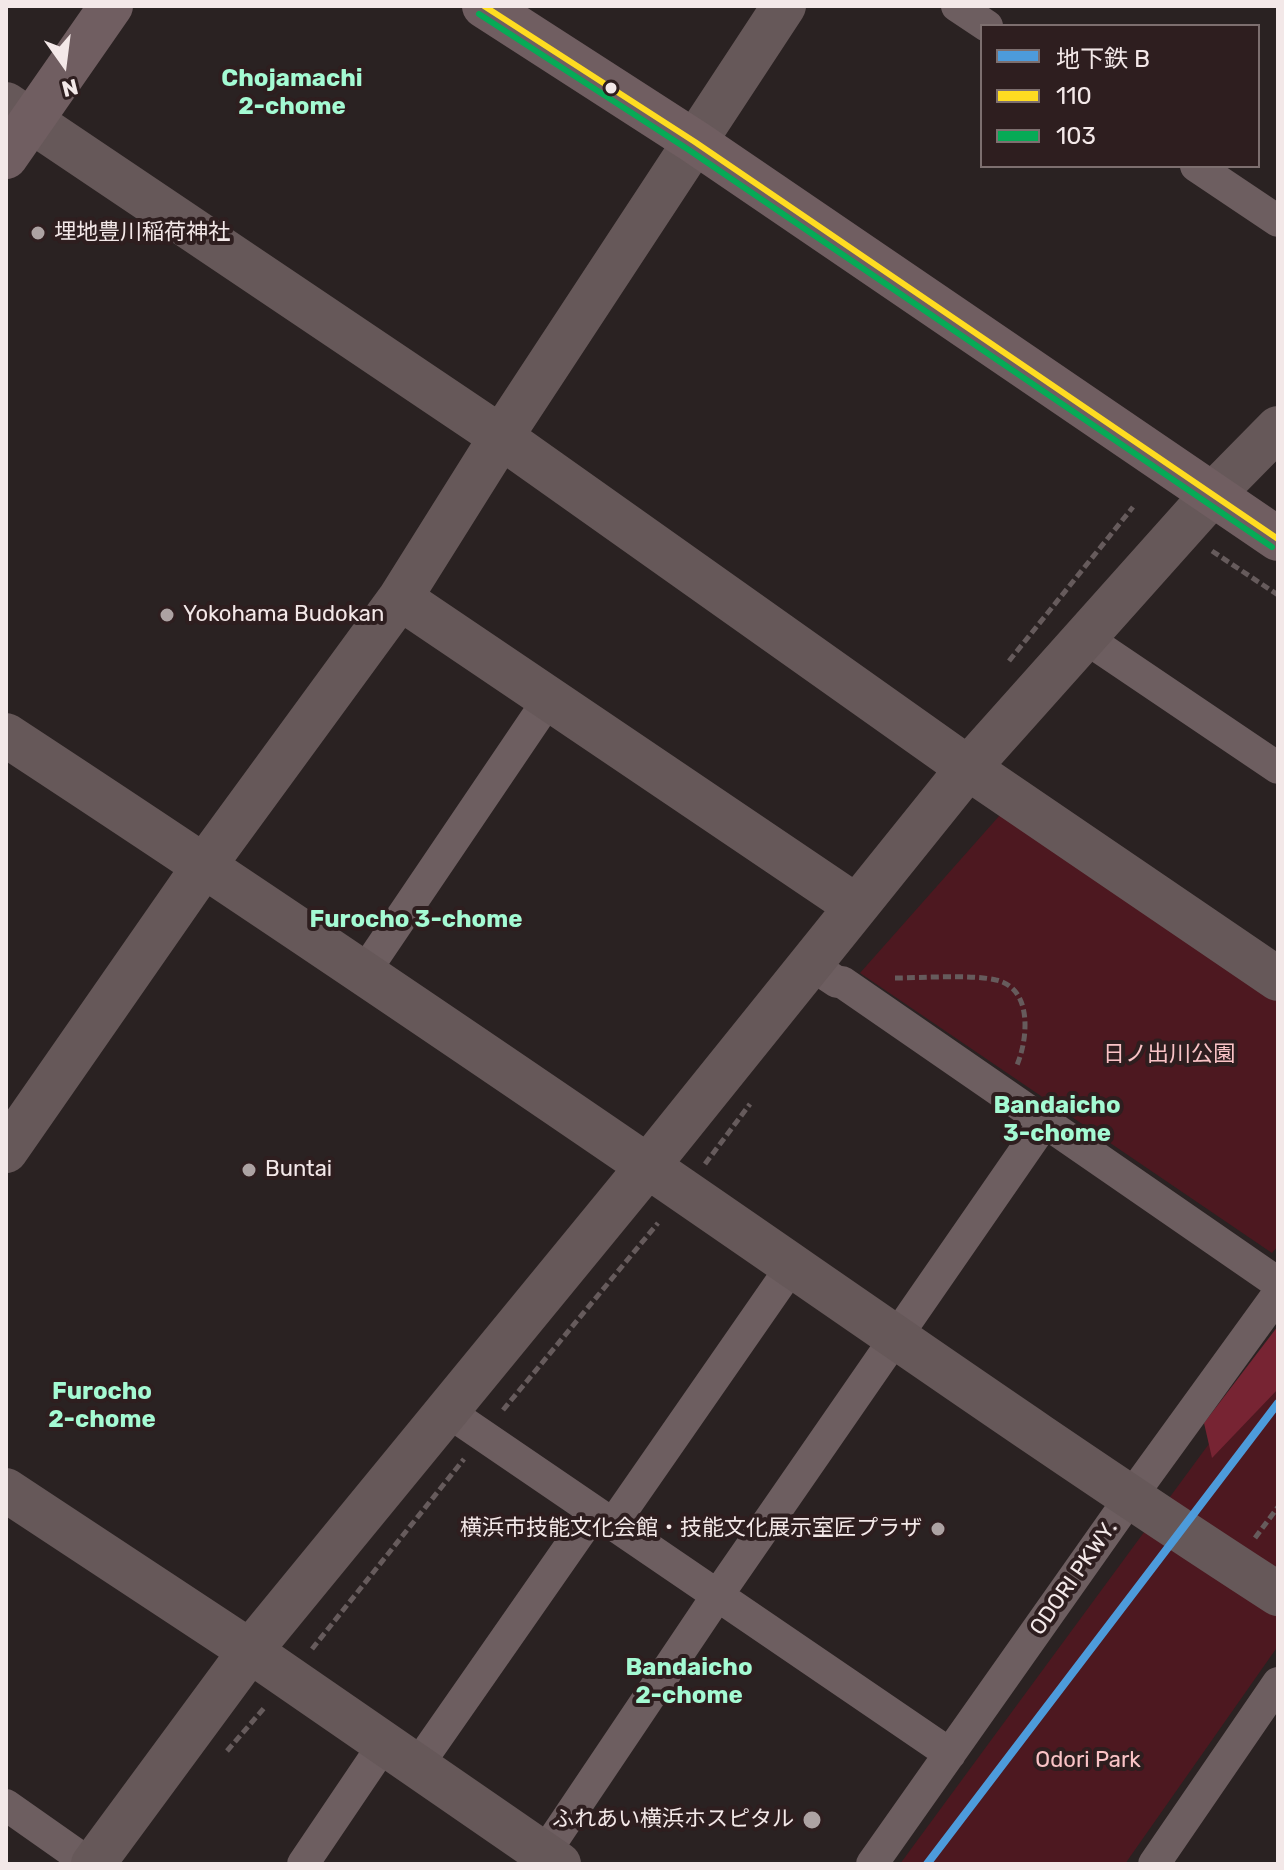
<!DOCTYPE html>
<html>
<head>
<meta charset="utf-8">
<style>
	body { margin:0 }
	#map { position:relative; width:1284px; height:1870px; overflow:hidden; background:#2a2222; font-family:Rubik,"Noto Sans JP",sans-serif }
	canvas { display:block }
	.frame { position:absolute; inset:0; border:8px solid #f3e8e8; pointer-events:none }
	.legend { position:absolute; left:980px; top:24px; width:280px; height:144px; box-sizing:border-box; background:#2e1e1f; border:2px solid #7d6f6f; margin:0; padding:10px 14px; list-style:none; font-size:24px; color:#f3e8e8 }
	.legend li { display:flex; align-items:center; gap:16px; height:40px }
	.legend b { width:40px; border:2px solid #7d6f6f }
	.north { position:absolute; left:24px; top:24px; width:80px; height:80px; -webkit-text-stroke:6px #2e1e1f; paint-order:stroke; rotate:166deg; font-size:22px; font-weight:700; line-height:32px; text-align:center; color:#f3e8e8 }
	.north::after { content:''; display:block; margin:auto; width:28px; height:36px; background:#f3e8e8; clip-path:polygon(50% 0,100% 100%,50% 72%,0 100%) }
</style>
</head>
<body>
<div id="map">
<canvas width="1284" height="1870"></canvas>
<div class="frame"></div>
<ul class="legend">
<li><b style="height:10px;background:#4d9bdb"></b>地下鉄 B</li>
<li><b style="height:10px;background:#fedc21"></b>110</li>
<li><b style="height:10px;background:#06aa56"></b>103</li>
</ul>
<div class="north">N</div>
</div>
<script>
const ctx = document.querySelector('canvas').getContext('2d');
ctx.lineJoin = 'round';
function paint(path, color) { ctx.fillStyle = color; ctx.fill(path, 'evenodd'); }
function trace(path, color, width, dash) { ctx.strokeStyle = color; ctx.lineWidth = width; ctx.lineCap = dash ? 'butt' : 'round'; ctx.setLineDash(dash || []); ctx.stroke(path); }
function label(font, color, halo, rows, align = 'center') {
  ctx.font = font + ' Rubik,"Noto Sans JP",sans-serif'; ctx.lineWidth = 8; ctx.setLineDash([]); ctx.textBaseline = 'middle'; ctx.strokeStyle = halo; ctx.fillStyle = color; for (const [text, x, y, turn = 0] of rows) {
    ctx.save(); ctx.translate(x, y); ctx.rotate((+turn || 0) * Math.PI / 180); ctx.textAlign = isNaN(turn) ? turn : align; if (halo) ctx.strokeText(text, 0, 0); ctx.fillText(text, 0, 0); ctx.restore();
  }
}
const green = new Path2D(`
	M 1000,815 L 1278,1001 L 1278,1246 L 1272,1253 L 860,973 Z
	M 1278,1350 L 1278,1646 L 1125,1864 L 900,1864 Z`);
const forest = new Path2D(`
	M 1278,1326 L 1278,1389 L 1212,1458 L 1204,1423 Z`);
const path = new Path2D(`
	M 1212,551 L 1278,595
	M 1009,661 L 1133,507
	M 895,978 C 922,978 971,974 996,980 C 1033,988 1028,1039 1017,1065
	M 705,1164 L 750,1104
	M 503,1410 L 658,1223
	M 1255,1538 L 1278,1507
	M 312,1649 L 464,1459
	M 227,1751 L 265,1707`);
const street = new Path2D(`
	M 957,6 L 987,26
	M 1196,166 L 1278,221
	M 1084,637 L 1278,768
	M 810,964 L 837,982 L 842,982 L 1278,1283
	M 363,974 L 549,699
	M 447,1411 L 950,1754
	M 613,1524 L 792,1266
	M 417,1766 L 594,1512
	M 6,1805 L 90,1864
	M 303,1864 L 384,1744
	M 537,1864 L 717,1596 L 1044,1123
	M 872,1864 L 1130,1498 L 1278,1294
	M 1154,1864 L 1278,1683`);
const secondary = new Path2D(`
	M 6,104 L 501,437 L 968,768 L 1278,979
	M 400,598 L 856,906
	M 6,735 C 221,876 434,1020 646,1165 C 856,1309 1064,1456 1278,1594
	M 6,1151 L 204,866 L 400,598 L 501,437 L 784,6
	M 6,1490 L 250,1651 L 559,1864
	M 93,1864 L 250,1651 L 647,1167 L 968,768 L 1212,495 L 1278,428`);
const primary = new Path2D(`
	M 484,6 L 695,142 L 1278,539
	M 6,157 L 111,6`);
const bus1 = new Path2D(`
	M 484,6 L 695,142 L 1278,539`);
const bus2 = new Path2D(`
	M 479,14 L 689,150 L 1272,547`);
const metro1 = new Path2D(`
	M 927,1864 L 1278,1403`);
const markers = [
	[611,88,7,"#f3e8e8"],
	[38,233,8,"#ada3a3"],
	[167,615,8,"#ada3a3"],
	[249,1170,8,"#ada3a3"],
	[938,1529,8,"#ada3a3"],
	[812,1820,10,"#ada3a3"]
];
const poiNames = [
	["埋地豊川稲荷神社",54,233],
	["Yokohama Budokan",183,615],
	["Buntai",265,1170],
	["横浜市技能文化会館・技能文化展示室匠プラザ",922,1529,"right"],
	["ふれあい横浜ホスピタル",794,1820,"right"]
];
const parkNames = [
	["日ノ出川公園",1169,1055],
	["Odori Park",1088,1761]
];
const streetNames = [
	["ODORI PKWY.",1074,1578,-55]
];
const neighbourhoodNames = [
	["Chojamachi",292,79],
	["2-chome",292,107],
	["Furocho 3-chome",416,920],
	["Bandaicho",1057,1106],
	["3-chome",1057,1134],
	["Furocho",102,1392],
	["2-chome",102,1420],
	["Bandaicho",689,1668],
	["2-chome",689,1696]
];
paint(green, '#4d1820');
paint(forest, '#772433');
trace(path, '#665b5c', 5, [8, 4]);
trace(street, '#6d5e60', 32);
trace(secondary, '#665859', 44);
trace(primary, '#705e61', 44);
trace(bus1, '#fedc21', 6);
trace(bus2, '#06aa56', 6);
trace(metro1, '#4d9bdb', 8);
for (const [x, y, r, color] of markers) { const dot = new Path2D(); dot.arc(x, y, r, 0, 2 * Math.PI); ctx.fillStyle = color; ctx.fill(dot); trace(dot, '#2e1e1f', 3); }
label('22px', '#f3e8e8', '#2e1e1f', poiNames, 'left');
label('22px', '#fac3c6', '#2e1e1f', parkNames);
label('22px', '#f3e8e8', '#2e1e1f', streetNames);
label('bold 24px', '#a4fad3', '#2e1e1f', neighbourhoodNames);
</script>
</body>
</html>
